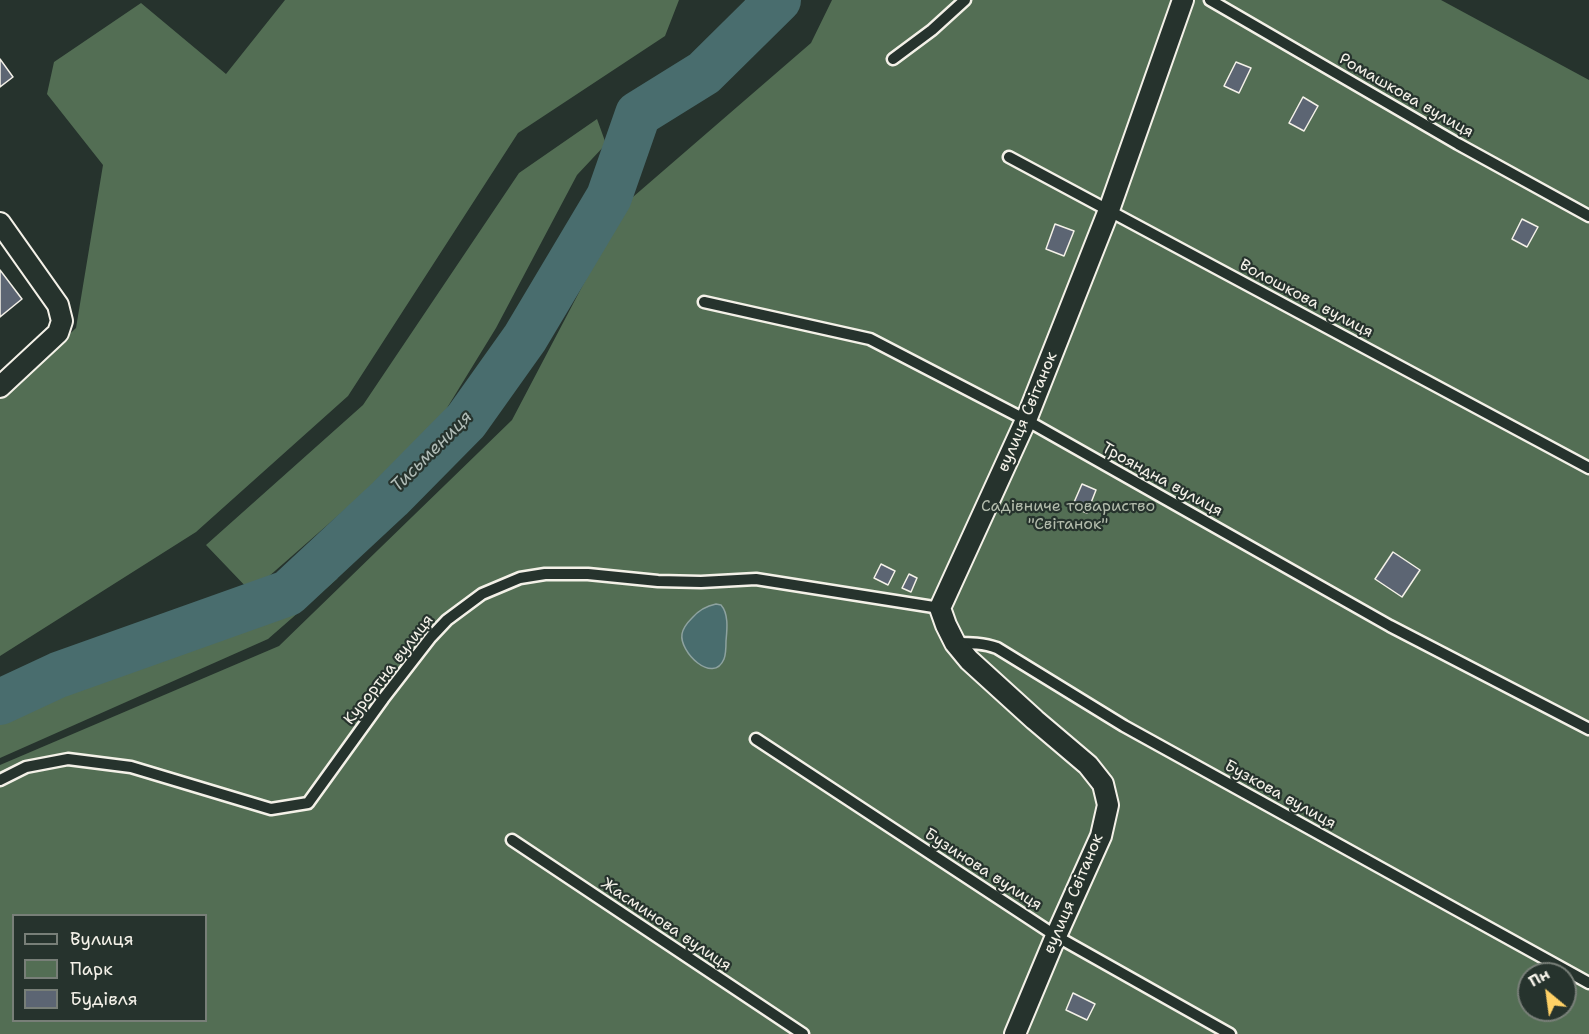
<!DOCTYPE html>
<html>
<head>
<meta charset="utf-8">
<style>
	body { margin:0 }
	#map { position:relative; width:1589px; height:1034px; overflow:hidden; background:#26332d; font-family:"Shantell Sans",sans-serif }
	canvas { display:block }
	.legend { position:absolute; left:12px; top:914px; width:195px; height:108px; box-sizing:border-box; background:#26332d; border:2px solid #787f78; margin:0; padding:8px 10px; list-style:none; font-size:18px; color:#f4f1e8 }
	.legend li { display:flex; align-items:center; gap:12px; height:30px }
	.legend b { width:30px; border:2px solid #787f78 }
	.north { position:absolute; left:1517px; top:962px; width:60px; height:60px; box-sizing:border-box; background:#26332d; border:2px solid #787f78; border-radius:50%; rotate:331deg; font-size:16px; font-weight:700; line-height:24px; text-align:center; color:#f4f1e8 }
	.north::after { content:''; display:block; margin:auto; width:21px; height:27px; background:#ffd166; clip-path:polygon(50% 0,100% 100%,50% 72%,0 100%) }
</style>
</head>
<body>
<div id="map">
<canvas width="1589" height="1034"></canvas>
<ul class="legend">
<li><b style="height:8px;background:#26332d"></b>Вулиця</li>
<li><b style="height:16px;background:#536e54"></b>Парк</li>
<li><b style="height:16px;background:#5c6573"></b>Будівля</li>
</ul>
<div class="north">Пн</div>
</div>
<script>
const ctx = document.querySelector('canvas').getContext('2d');
ctx.lineJoin = 'round';
function paint(path, color) { ctx.fillStyle = color; ctx.fill(path, 'evenodd'); }
function trace(path, color, width, dash) { ctx.strokeStyle = color; ctx.lineWidth = width; ctx.lineCap = dash ? 'butt' : 'round'; ctx.setLineDash(dash || []); ctx.stroke(path); }
function label(font, color, halo, rows, align = 'center') {
  ctx.font = font + ' "Shantell Sans",sans-serif'; ctx.lineWidth = 4.5; ctx.setLineDash([]); ctx.textBaseline = 'middle'; ctx.strokeStyle = halo; ctx.fillStyle = color; for (const [text, x, y, turn = 0] of rows) {
    ctx.save(); ctx.translate(x, y); ctx.rotate((+turn || 0) * Math.PI / 180); ctx.textAlign = isNaN(turn) ? turn : align; if (halo) ctx.strokeText(text, 0, 0); ctx.fillText(text, 0, 0); ctx.restore();
  }
}
const green = new Path2D(`
	M 285,0 L 679,0 L 665,36 L 518,133 L 348,396 L 196,532 L 0,656 L 0,399 L 76,328 L 103,165 L 47,94 L 54,62 L 141,3 L 226,74 Z
	M 832,0 L 1441,0 L 1589,80 L 1589,1034 L 0,1034 L 0,765 L 279,646 L 512,420 L 626,203 L 811,43 ZM 14,916 L 206,916 L 206,1020 L 14,1020 ZM 1529,974 L 1565,974 L 1565,1010 L 1529,1010 Z
	M 597,119 L 606,144 L 577,175 L 496,328 L 431,434 L 251,592 L 206,545 L 363,405 L 519,173 Z
	M 338,578 L 268,639 L 0,758 L 0,682 L 57,688 Z`);
const water = new Path2D(`
	M 716,604 L 721,605 C 729,614 727,630 726,641 C 726,647 726,654 724,659 C 713,685 679,652 682,634 C 683,628 688,622 692,618 C 698,611 706,606 716,604 Z`);
const river = new Path2D(`
	M 0,702 L 58,675 L 288,593 L 390,498 L 466,421 L 525,338 L 609,197 L 638,114 L 704,73 L 778,0`);
const building = new Path2D(`
	M 0,59 L 13,77 L 0,87 Z
	M 1236,62 L 1251,68 L 1239,93 L 1224,86 Z
	M 1303,97 L 1318,106 L 1304,131 L 1289,123 Z
	M 1522,219 L 1538,227 L 1527,247 L 1512,239 Z
	M 1055,224 L 1074,231 L 1064,256 L 1046,249 Z
	M 0,270 L 22,299 L 0,317 Z
	M 1082,484 L 1096,490 L 1087,513 L 1072,507 Z
	M 1393,552 L 1420,570 L 1402,597 L 1375,579 Z
	M 881,564 L 895,571 L 888,585 L 874,578 Z
	M 909,574 L 917,578 L 911,592 L 902,588 Z
	M 1073,993 L 1095,1004 L 1087,1020 L 1066,1010 Z`);
const lane = new Path2D(`
	M 1210,0 L 1458,144 L 1589,216
	M 893,59 L 932,30 L 965,0
	M 1009,157 L 1589,468
	M 704,302 L 870,339 L 1026,420 L 1390,626 L 1589,729
	M 956,643 C 970,643 984,643 997,648 L 1124,726 L 1589,983
	M 756,739 L 1056,936 L 1230,1034
	M 0,780 L 26,767 L 68,759 L 131,767 L 271,809 L 308,803 L 383,699 L 431,637 L 447,620 L 482,594 L 520,578 L 545,574 L 588,574 L 658,581 L 701,582 L 756,579 L 940,608
	M 512,840 L 803,1034`);
const street = new Path2D(`
	M 0,223 L 58,305 L 62,321 L 58,333 L 0,387
	M 1015,1034 L 1056,936 L 1101,836 L 1108,805 L 1103,784 L 1088,765 L 1035,720 L 969,660 L 955,643 L 946,625 L 940,608 L 1026,420 L 1109,210 L 1183,0`);
const streetNames = [
	["Ромашкова вулиця",1406,96,30],
	["Волошкова вулиця",1306,299,28],
	["вулиця Світанок",1028,412,-67],
	["Трояндна вулиця",1162,480,29],
	["Курортна вулиця",389,670,-52],
	["Бузкова вулиця",1280,795,29],
	["Бузинова вулиця",983,870,33],
	["вулиця Світанок",1074,894,-67],
	["Жасминова вулиця",666,925,34]
];
const parkNames = [
	["Садівниче товариство",1068,507],
	["\"Світанок\"",1068,525]
];
const waterNames = [
	["Тисьмениця",432,452,-45]
];
paint(green, '#536e54');
paint(water, '#496d6e');
trace(water, '#8da29f', 1.5);
trace(river, '#496d6e', 46);
paint(building, '#5c6573');
trace(building, '#f4f1e8', 1.5);
trace(lane, '#f4f1e8', 15);
trace(street, '#f4f1e8', 24);
trace(lane, '#26332d', 10);
trace(street, '#26332d', 20);
label('16px', '#f4f1e8', '#26332d', streetNames);
label('16px', '#b4bdad', '#26332d', parkNames);
label('italic 18px', '#b0bcb7', '#26332d', waterNames);
</script>
</body>
</html>
